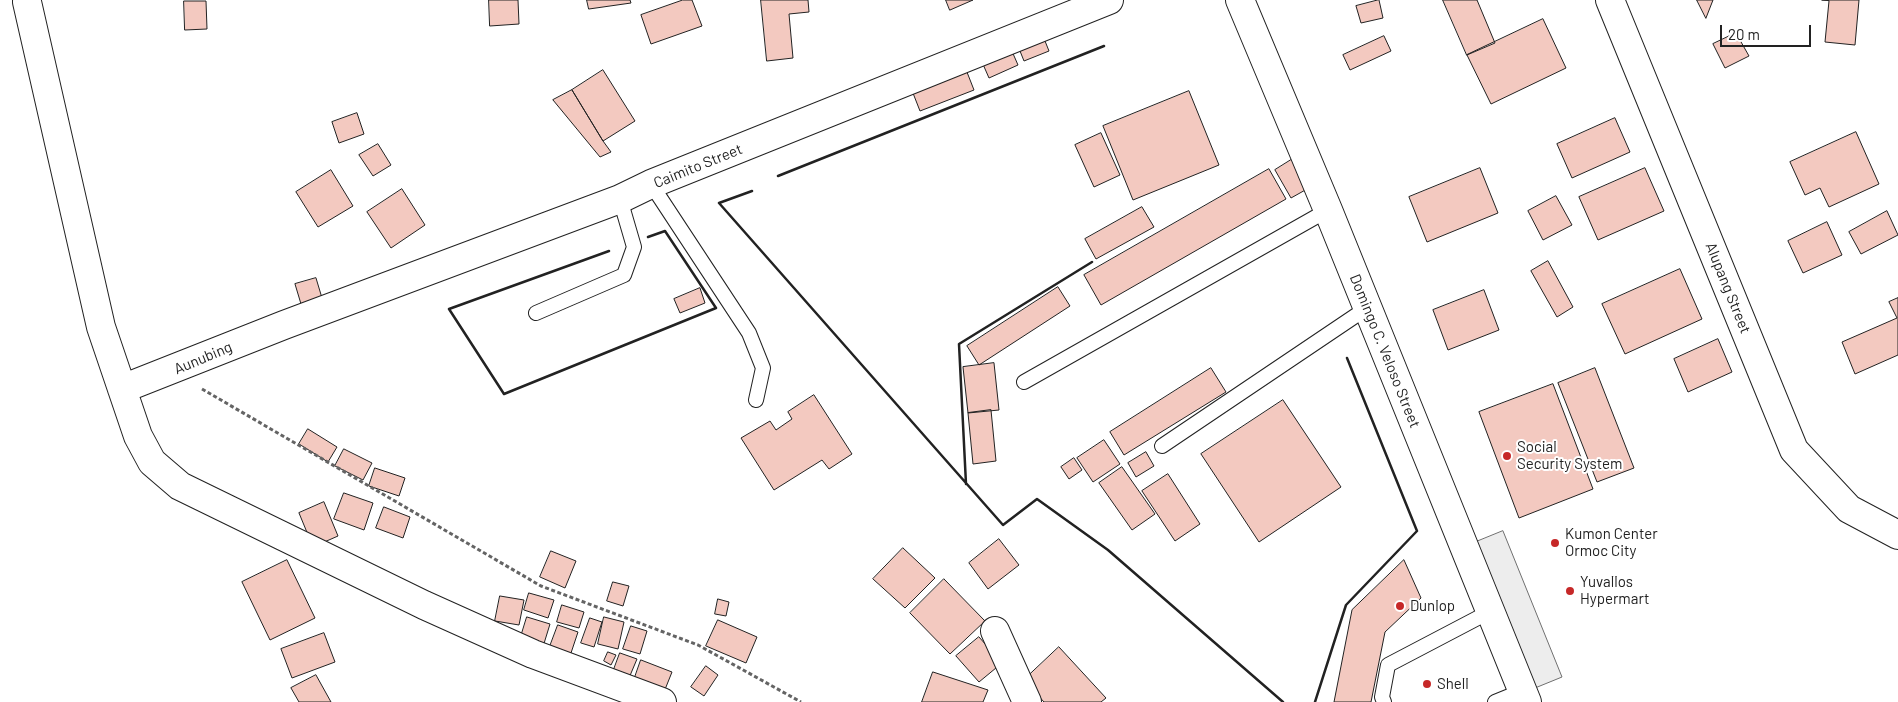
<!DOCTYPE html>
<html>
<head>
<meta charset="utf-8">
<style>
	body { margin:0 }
	#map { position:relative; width:1898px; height:702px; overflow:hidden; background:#fff; font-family:Barlow,sans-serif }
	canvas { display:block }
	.scale { position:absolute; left:1720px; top:25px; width:91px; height:22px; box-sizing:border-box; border:2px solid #222; border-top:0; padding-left:6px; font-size:15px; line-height:18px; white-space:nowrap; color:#222; -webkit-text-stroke:4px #fff; paint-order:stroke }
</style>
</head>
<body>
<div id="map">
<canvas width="1898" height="702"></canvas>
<div class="scale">20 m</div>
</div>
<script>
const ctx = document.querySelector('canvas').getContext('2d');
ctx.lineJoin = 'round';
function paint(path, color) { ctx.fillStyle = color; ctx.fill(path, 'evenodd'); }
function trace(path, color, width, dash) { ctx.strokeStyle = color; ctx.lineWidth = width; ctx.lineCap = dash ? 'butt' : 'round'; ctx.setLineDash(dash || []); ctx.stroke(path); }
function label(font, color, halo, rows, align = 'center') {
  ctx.font = font + ' Barlow,sans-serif'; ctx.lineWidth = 4; ctx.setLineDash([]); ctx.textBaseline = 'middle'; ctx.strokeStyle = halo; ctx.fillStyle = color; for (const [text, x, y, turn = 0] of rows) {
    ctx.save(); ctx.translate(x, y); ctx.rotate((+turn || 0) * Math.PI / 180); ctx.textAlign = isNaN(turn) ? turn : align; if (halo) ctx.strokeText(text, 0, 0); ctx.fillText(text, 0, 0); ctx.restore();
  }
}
const parking = new Path2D(`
	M 1503,531 L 1562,677 L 1535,688 L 1476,542 Z`);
const building = new Path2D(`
	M 489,0 L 518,0 L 519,24 L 490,26 Z
	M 587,0 L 630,0 L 631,3 L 589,9 Z
	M 683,0 L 692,0 L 702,26 L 651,44 L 641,15 Z
	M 761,0 L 808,0 L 809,12 L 789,14 L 793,58 L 767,61 Z
	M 946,0 L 973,0 L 950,10 Z
	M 1379,0 L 1383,18 L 1361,23 L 1356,6 Z
	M 1443,0 L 1477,0 L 1495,43 L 1467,55 Z
	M 1697,0 L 1713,0 L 1706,18 Z
	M 1822,0 L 1859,0 L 1855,45 L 1825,42 L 1829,1 Z
	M 184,1 L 206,1 L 207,29 L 185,30 Z
	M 1543,19 L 1566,68 L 1491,104 L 1467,55 Z
	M 1736,33 L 1749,56 L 1725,68 L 1713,44 Z
	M 1043,36 L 1049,51 L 1024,61 L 1018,46 Z
	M 1384,36 L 1391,51 L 1350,70 L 1343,55 Z
	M 1011,49 L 1018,65 L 989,78 L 982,62 Z
	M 965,67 L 974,90 L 920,111 L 911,88 Z
	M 603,70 L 635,121 L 603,141 L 572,90 Z
	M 572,90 L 603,141 L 611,152 L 600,157 L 553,100 Z
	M 1189,91 L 1219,165 L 1133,200 L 1103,126 Z
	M 357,113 L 364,134 L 339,143 L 332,122 Z
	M 1615,118 L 1630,152 L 1572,178 L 1557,144 Z
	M 1856,132 L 1879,184 L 1829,207 L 1820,188 L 1805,195 L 1790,162 Z
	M 1101,133 L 1120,175 L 1094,187 L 1075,145 Z
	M 378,144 L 391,165 L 373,176 L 359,155 Z
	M 1299,155 L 1316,184 L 1291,198 L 1275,170 Z
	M 1480,168 L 1498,213 L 1427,242 L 1409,197 Z
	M 1645,168 L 1664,211 L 1598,240 L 1579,197 Z
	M 1269,169 L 1286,199 L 1101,305 L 1084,275 Z
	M 331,170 L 353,206 L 318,227 L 296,192 Z
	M 402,189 L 425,225 L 391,248 L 367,212 Z
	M 1556,196 L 1572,225 L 1543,240 L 1528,211 Z
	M 1142,207 L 1154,227 L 1096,259 L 1085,239 Z
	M 1887,211 L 1898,235 L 1861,254 L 1849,232 Z
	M 1827,222 L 1842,255 L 1803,273 L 1788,241 Z
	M 1548,261 L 1573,307 L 1557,317 L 1531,271 Z
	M 1680,269 L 1702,319 L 1625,354 L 1602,304 Z
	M 316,278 L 322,298 L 301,304 L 295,284 Z
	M 1058,287 L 1070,306 L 979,365 L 967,346 Z
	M 700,288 L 705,303 L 680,313 L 674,299 Z
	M 1484,290 L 1499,330 L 1448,350 L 1433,310 Z
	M 1898,298 L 1898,355 L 1855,374 L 1842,342 L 1897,318 L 1889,302 Z
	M 1718,339 L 1732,372 L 1688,392 L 1674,359 Z
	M 994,363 L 999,410 L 968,413 L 963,367 Z
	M 1211,368 L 1226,392 L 1124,455 L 1110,432 Z
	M 1595,368 L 1634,468 L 1597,482 L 1558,383 Z
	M 1553,384 L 1593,489 L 1519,518 L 1479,412 Z
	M 814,395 L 852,454 L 829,469 L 822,460 L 774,490 L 741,438 L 770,421 L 776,430 L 792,419 L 788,412 Z
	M 1283,400 L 1341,487 L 1259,542 L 1201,454 Z
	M 991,410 L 996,461 L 973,464 L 968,413 Z
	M 308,429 L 337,447 L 328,462 L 299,444 Z
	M 1104,440 L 1120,464 L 1093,482 L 1077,458 Z
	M 344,449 L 372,463 L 363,480 L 335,466 Z
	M 1146,452 L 1154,466 L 1136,477 L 1128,463 Z
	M 1074,458 L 1082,470 L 1069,479 L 1061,467 Z
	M 1122,467 L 1155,514 L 1132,530 L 1099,483 Z
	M 375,468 L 405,478 L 399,496 L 369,486 Z
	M 1168,474 L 1200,524 L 1175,541 L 1142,491 Z
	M 344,493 L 373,503 L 364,530 L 334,519 Z
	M 324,502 L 338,536 L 313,547 L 299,513 Z
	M 384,507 L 410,517 L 403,538 L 376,528 Z
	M 999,539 L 1019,565 L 988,589 L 969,563 Z
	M 903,548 L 935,578 L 905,608 L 873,579 Z
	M 551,551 L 576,561 L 565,588 L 540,577 Z
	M 287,560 L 315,618 L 270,640 L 242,582 Z
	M 1404,560 L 1421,598 L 1385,632 L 1371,702 L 1334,702 L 1352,610 Z
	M 944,579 L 985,621 L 950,654 L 910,613 Z
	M 613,582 L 629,586 L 623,606 L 607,601 Z
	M 529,593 L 554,600 L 548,618 L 524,610 Z
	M 500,596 L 524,600 L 519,625 L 495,621 Z
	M 718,599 L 729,602 L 726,616 L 715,614 Z
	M 562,605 L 584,612 L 579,628 L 557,622 Z
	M 527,617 L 550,624 L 542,650 L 519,643 Z
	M 604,617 L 624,622 L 618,649 L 598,644 Z
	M 590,618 L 602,622 L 594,647 L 581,643 Z
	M 718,620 L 757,637 L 746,663 L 706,646 Z
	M 558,625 L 578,632 L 570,656 L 549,649 Z
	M 631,626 L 647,631 L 640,654 L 623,649 Z
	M 324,633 L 335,662 L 292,678 L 281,649 Z
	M 979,637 L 1002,663 L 979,682 L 956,656 Z
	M 1059,647 L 1106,698 L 1101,702 L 1044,702 L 1024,680 Z
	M 608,652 L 616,655 L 611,665 L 604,661 Z
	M 620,653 L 637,659 L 629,678 L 613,672 Z
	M 641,660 L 672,672 L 664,692 L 634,680 Z
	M 706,666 L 718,675 L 704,696 L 691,687 Z
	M 933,672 L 988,690 L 983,702 L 922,702 Z
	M 316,675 L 331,702 L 299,702 L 291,688 Z`);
const path = new Path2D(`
	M 202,389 L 541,586 L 698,645 L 801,702`);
const service = new Path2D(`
	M 651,184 L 749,333 L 763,368 L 756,400
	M 536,313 L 624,275 L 634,247 L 620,199
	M 1024,382 L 1328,210
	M 1162,446 L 1367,308
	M 1384,702 L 1382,697 L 1388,665 L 1491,611
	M 1495,702 L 1522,691`);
const minor = new Path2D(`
	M 1610,0 L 1794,450 L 1849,509 L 1898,535
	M 27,2 L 101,327 L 138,436 L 152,462 L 180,486 L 424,605 L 533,654 L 662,702
	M 122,389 L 284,325 L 620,199 L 651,184 L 1109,0
	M 995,631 L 1027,702`);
const secondary = new Path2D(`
	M 1240,0 L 1328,210 L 1527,702`);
const wall = new Path2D(`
	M 778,176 L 1104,46
	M 752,191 L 719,203 L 1003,525 L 1037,499 L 1108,550 L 1283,702
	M 609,251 L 449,309 L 504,394 L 716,308 L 665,231 L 648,237
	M 966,484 L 959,344 L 1092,262
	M 1315,702 L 1346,605 L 1417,531 L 1347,358`);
const markers = [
	[1507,456,5,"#c62828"],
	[1555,543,5,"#c62828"],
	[1570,591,5,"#c62828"],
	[1400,606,5,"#c62828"],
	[1427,684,5,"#c62828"]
];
const streetNames = [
	["Caimito Street",698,166,-22],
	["Alupang Street",1728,288,68],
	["Domingo C. Veloso Street",1385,351,68],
	["Aunubing",203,358,-23]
];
const poiNames = [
	["Social",1517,447],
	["Security System",1517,464],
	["Kumon Center",1565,534],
	["Ormoc City",1565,551],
	["Yuvallos",1580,582],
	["Hypermart",1580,599],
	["Dunlop",1410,606],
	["Shell",1437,684]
];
paint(parking, '#ededed');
trace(parking, '#6f6f6f', 1);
paint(building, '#f3c9c0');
trace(building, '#222', 1);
trace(service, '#222', 16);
trace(minor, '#222', 30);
trace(secondary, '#222', 30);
trace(path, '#646464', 3, [4, 2.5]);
trace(service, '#fff', 14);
trace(minor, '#fff', 28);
trace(secondary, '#fff', 28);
trace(wall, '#222', 2.5);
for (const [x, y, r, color] of markers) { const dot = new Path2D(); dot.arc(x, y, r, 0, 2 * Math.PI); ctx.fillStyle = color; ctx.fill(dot); trace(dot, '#fff', 2); }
label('15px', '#222', '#fff', streetNames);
label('15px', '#222', '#fff', poiNames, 'left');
</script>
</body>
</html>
